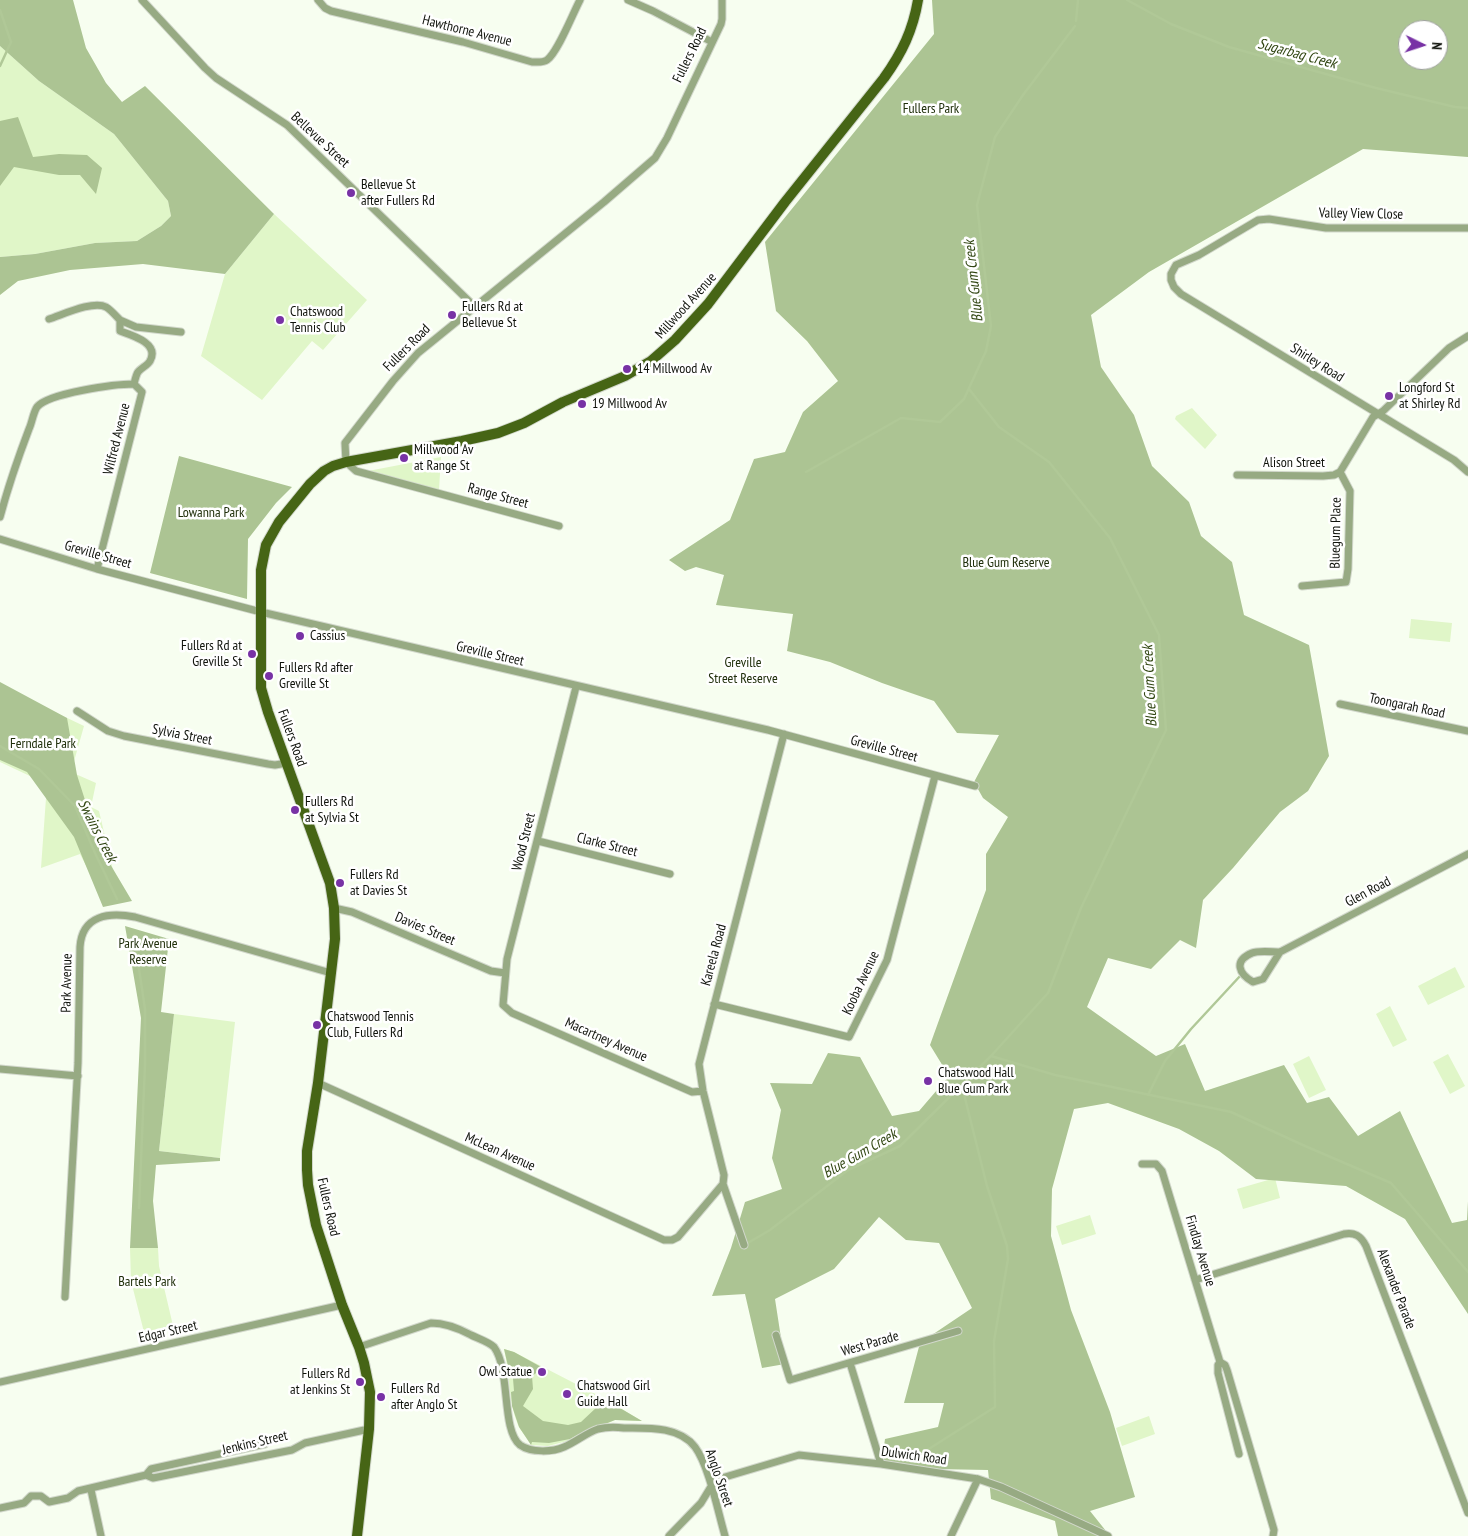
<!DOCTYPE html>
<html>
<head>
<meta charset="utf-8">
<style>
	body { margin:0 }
	#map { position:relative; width:1468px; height:1536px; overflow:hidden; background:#f7fef0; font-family:"PT Sans Narrow",sans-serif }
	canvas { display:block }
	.north { position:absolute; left:1398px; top:20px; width:50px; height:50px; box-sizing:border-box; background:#fff; border:1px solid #9fa19e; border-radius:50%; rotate:94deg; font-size:14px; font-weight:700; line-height:20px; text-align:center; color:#10130c }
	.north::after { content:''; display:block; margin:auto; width:18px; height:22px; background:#7832a5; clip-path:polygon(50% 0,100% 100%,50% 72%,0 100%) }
</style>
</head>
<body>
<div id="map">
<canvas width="1468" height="1536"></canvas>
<div class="north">N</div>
</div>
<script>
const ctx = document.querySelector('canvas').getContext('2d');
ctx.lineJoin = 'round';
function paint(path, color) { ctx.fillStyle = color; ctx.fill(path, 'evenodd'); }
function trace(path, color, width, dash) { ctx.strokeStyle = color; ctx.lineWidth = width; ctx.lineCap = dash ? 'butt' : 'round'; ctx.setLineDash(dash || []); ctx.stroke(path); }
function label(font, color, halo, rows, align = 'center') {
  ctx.font = font + ' "PT Sans Narrow",sans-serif'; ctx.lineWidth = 5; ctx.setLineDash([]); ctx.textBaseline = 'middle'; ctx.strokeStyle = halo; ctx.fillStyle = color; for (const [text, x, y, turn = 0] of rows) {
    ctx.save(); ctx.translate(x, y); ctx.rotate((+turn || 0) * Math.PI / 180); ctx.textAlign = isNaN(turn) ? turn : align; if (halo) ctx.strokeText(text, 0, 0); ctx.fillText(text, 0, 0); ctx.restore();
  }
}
const green = new Path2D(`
	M 0,46 L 39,81 L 114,134 L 168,201 L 171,216 L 161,226 L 137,241 L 95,243 L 35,254 L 0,257 Z
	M 274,214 L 367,300 L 323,350 L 312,341 L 262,400 L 201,356 L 225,274 Z
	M 1192,408 L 1217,435 L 1205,449 L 1175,419 L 1176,416 Z
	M 441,457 L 439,490 L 368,471 Z
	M 1411,619 L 1452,623 L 1450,642 L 1409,638 Z
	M 0,686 L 84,726 L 71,772 L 96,783 L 91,807 L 99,811 L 120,900 L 106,905 L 80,854 L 41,868 L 47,784 L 0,762 Z
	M 1455,967 L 1465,987 L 1428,1005 L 1418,986 Z
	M 1390,1006 L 1407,1040 L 1393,1047 L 1376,1014 Z
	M 174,1014 L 235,1022 L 220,1158 L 159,1151 Z
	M 1448,1054 L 1465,1086 L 1450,1094 L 1433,1062 Z
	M 1309,1056 L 1326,1090 L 1309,1098 L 1293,1064 Z
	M 1275,1178 L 1280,1198 L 1243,1209 L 1237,1189 Z
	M 1090,1215 L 1096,1234 L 1062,1245 L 1056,1226 Z
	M 130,1248 L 158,1248 L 159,1266 L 174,1330 L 145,1336 L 131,1281 Z
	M 504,1349 L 514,1352 L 603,1398 L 642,1421 L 615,1420 L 571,1440 L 548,1446 L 531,1445 C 528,1437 521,1432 518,1425 C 508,1401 510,1374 504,1349 Z
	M 1149,1416 L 1155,1434 L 1122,1446 L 1116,1428 Z`);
const forest = new Path2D(`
	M 0,0 L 73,0 L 86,48 L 106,83 L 122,102 L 145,86 L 274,214 L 225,274 L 143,264 L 70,270 L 18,281 L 0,295 L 0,257 L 35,254 L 95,243 L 137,241 L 161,226 L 171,216 L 168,201 L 114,134 L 39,81 L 0,46 Z
	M 932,0 L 1468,0 L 1468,157 L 1363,149 L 1149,272 L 1091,315 L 1101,367 L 1134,415 L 1152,466 L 1189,502 L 1201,536 L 1232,562 L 1244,615 L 1309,645 L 1329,756 L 1308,791 L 1280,812 L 1233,868 L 1203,900 L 1196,948 L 1180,940 L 1151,969 L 1108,958 L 1087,1007 L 1156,1056 L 1185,1044 L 1205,1091 L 1284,1065 L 1307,1103 L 1329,1097 L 1358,1136 L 1400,1111 L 1452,1223 L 1467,1220 L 1468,1201 L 1468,1314 L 1405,1219 L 1346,1186 L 1256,1179 L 1219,1151 L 1179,1129 L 1108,1103 L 1074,1109 L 1052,1189 L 1051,1236 L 1071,1310 L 1110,1412 L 1135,1497 L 1090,1511 L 1110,1536 L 1058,1536 L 1055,1521 L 991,1499 L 988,1470 L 881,1468 L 885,1439 L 938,1427 L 944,1403 L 904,1403 L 920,1343 L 972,1308 L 939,1243 L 906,1240 L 879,1217 L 834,1269 L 775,1299 L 785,1364 L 762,1368 L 745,1294 L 712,1296 L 731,1248 L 745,1202 L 782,1189 L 772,1158 L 781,1110 L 770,1083 L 812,1084 L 828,1053 L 860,1057 L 892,1116 L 919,1111 L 949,1076 L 930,1045 L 986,890 L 986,854 L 1008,817 L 983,798 L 974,782 L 999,735 L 957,733 L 934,701 L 882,683 L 830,662 L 787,651 L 793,614 L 716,605 L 724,575 L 696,567 L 685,571 L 669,560 L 730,520 L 754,459 L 785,452 L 803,412 L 838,381 L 807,341 L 776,311 L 765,242 L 934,34 ZM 1408,30 L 1438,30 L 1438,60 L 1408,60 Z
	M 18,117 L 33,157 L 59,154 L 87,155 L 102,168 L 96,194 L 80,175 L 59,175 L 14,167 L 0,186 L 0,121 Z
	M 179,456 L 292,487 L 276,503 L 248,539 L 247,599 L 150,573 Z
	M 0,682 L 67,718 L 77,775 L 100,847 L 132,901 L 103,907 L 74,837 L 27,772 L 0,760 Z
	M 125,926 L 169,939 L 161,1012 L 174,1014 L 159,1151 L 220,1158 L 220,1161 L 156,1165 L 153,1201 L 158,1248 L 130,1248 L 141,1018 Z
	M 504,1349 L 514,1352 L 543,1368 L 532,1376 L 533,1389 L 523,1406 L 543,1421 L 568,1425 L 581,1422 L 598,1406 L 603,1398 L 642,1421 L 615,1420 L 577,1435 L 570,1439 L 549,1443 L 532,1442 L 531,1445 L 519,1427 L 512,1406 L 511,1392 L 514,1391 L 512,1366 L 508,1366 Z`);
const stream = new Path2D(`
	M 1127,0 L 1171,24 L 1229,47 L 1376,88 L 1455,107 L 1468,108
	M 0,10 L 11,42 L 0,66
	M 1076,21 L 1078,0
	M 806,472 L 901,418 L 940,422 L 964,399 L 986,351 L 991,326 L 977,205 L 995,137 L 1023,95 L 1075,26
	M 0,746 L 39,769 L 75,806 L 95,853 L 117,899
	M 134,935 L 145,1009 L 145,1065 L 139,1208
	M 991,1056 L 1055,1075 L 1231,1112 L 1305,1146 L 1391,1183 L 1468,1272
	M 1148,1095 L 1165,1061 L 1191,1029 L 1241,975
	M 746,1244 L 770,1230 L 848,1170 L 900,1146 L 991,1056 L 1048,993 L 1081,908 L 1166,730 L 1159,635 L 1110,538 L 1049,462 L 999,427 L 969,389
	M 924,1452 L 995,1407 L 994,1341 L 1008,1259 L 1007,1246 L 987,1186 L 962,1086`);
const street = new Path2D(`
	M 142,0 L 205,68 L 216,78 L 287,125 L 474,306
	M 318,0 L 325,8 L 331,11 L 463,42 L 532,62 C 537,62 543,63 547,60 C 558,52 573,13 580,0
	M 628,0 L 653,11 L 712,42
	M 1468,228 L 1326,228 L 1269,219 L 1258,220 L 1199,255 L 1176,265 L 1171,274 L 1171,280 L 1174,287 L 1181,294 L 1454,460 L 1468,472
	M 49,319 C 62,315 93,300 106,307 C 111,310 116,316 120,320 L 120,331 C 131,335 160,343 150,361 C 148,365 141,368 138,372 C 136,375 135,380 134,384
	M 120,320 L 136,327 L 181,332
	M 1237,475 L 1323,476 L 1334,475 L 1340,472 L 1373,417 L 1383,411 L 1449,348 L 1468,336
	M 0,517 C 8,487 18,458 29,429 C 32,423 33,413 37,407 C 48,393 116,384 134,384 L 142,392 L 97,569
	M 559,526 L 356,471 L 346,462 L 345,443 L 393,381 L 418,353 L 604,202 L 655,158 L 667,138 L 721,24 L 722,19 L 722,0
	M 0,539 L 97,569 L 261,612 L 768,730 L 975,786
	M 1302,586 L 1346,582 L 1348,569 L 1350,491 L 1340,472
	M 576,687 L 507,959 L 503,1005 L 512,1013 L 692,1092 L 703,1091
	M 1340,704 L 1468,731
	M 77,711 L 108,731 L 124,736 L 268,764 L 275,765 L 287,763
	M 538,841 L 670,874
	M 334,908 L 352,912 L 491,971 L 505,973
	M 1280,952 L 1263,979 L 1253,982 C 1239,974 1233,961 1252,953 C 1259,950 1272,952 1280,952 L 1468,854
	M 714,1004 L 849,1037 L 887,960 L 935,776
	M 0,1069 L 78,1076
	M 318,1083 L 664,1240 L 672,1240 L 678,1237 L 723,1184
	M 1142,1164 L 1156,1164 L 1162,1171 L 1220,1362 L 1225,1365 L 1227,1370 L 1274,1530 L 1273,1536
	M 744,1245 L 723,1184 L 724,1175 L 703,1091 L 699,1064 L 784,734
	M 1195,1280 L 1344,1234 C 1355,1232 1361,1236 1366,1246 L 1468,1513
	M 65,1297 L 78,1063 L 80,947 C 82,915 109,912 135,917 L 331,973
	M 776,1335 L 790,1380 L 958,1331
	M 359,1347 L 431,1323 C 446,1323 458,1328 471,1335 C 477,1338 489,1342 494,1347 C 511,1370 501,1430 520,1445 C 531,1453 553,1452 564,1447 C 576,1442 586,1433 598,1429 C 606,1427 616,1427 624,1428 C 647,1428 679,1426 695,1447 C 709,1466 718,1512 725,1536
	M 1220,1362 L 1218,1365 L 1218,1373 L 1239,1454
	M 850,1363 L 881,1464
	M 0,1382 L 342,1305
	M 146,1475 L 151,1469 L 265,1444
	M 91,1490 L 101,1536
	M 0,1508 L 24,1503 L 31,1496 L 41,1496 L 49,1502 L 68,1498 L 78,1491 L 146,1475 L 153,1478 L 292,1450 L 305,1443 L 369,1429
	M 669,1536 L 701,1503 L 715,1480 L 799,1455 L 881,1464 L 978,1479 L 1001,1487 L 1108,1536
	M 951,1536 L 978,1479`);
const primary = new Path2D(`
	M 357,1536 L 369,1429 L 370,1392 L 364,1363 L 359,1347 L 342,1305 L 316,1225 L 308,1185 L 307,1170 L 307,1151 L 318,1083 L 335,939 L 334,908 L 330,883 L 268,712 L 261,688 L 261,570 L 266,545 L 279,522 L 310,484 L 324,471 L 333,466 L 346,462 L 462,441 L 498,433 L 524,423 L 563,402 L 625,376 L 651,361 L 675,340 L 708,304 L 785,202 L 884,78 C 902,53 913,30 918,0`);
const markers = [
	[351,193,5,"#7832a5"],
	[452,315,5,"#7832a5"],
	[280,320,5,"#7832a5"],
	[627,369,5,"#7832a5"],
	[1389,396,5,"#7832a5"],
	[582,404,5,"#7832a5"],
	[404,458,5,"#7832a5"],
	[300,636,5,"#7832a5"],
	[252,654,5,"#7832a5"],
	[269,676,5,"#7832a5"],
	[295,810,5,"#7832a5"],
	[340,883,5,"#7832a5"],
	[317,1025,5,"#7832a5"],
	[928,1081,5,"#7832a5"],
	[542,1372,5,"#7832a5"],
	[360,1382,5,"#7832a5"],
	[567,1394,5,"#7832a5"],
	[381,1397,5,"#7832a5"]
];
const streetNames = [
	["Hawthorne Avenue",467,31,14],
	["Fullers Road",690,55,-64],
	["Bellevue Street",320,140,43],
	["Valley View Close",1361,214,1],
	["Millwood Avenue",686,306,-48],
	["Fullers Road",407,348,-45],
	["Shirley Road",1317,363,32],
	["Wilfred Avenue",117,439,-76],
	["Alison Street",1294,463],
	["Range Street",498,496,15],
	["Bluegum Place",1336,533,-89],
	["Greville Street",98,555,16],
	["Greville Street",490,654,13],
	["Toongarah Road",1407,706,12],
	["Sylvia Street",182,735,11],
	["Fullers Road",292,738,70],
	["Greville Street",884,749,15],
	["Wood Street",524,842,-76],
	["Clarke Street",607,845,14],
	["Glen Road",1368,892,-28],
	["Davies Street",425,929,23],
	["Kareela Road",714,955,-75],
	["Park Avenue",67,983,-89],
	["Kooba Avenue",861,983,-65],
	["Macartney Avenue",606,1040,24],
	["McLean Avenue",500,1152,24],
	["Fullers Road",328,1207,77],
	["Findlay Avenue",1200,1251,73],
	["Alexander Parade",1396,1289,69],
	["Edgar Street",168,1332,-13],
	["West Parade",870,1344,-16],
	["Jenkins Street",255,1443,-13],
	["Dulwich Road",914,1456,8],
	["Anglo Street",719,1478,71]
];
const parkNames = [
	["Fullers Park",931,109],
	["Lowanna Park",211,513],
	["Blue Gum Reserve",1006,563],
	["Greville",743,663],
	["Street Reserve",743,679],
	["Ferndale Park",43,744],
	["Park Avenue",148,944],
	["Reserve",148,960],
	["Bartels Park",147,1282]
];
const poiNames = [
	["Bellevue St",361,185],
	["after Fullers Rd",361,201],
	["Fullers Rd at",462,307],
	["Bellevue St",462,323],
	["Chatswood",290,312],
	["Tennis Club",290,328],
	["14 Millwood Av",637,369],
	["Longford St",1399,388],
	["at Shirley Rd",1399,404],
	["19 Millwood Av",592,404],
	["Millwood Av",414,450],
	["at Range St",414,466],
	["Cassius",310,636],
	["Fullers Rd at",242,646,"right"],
	["Greville St",242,662,"right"],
	["Fullers Rd after",279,668],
	["Greville St",279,684],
	["Fullers Rd",305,802],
	["at Sylvia St",305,818],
	["Fullers Rd",350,875],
	["at Davies St",350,891],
	["Chatswood Tennis",327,1017],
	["Club, Fullers Rd",327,1033],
	["Chatswood Hall",938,1073],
	["Blue Gum Park",938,1089],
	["Owl Statue",532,1372,"right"],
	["Fullers Rd",350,1374,"right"],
	["at Jenkins St",350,1390,"right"],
	["Chatswood Girl",577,1386],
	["Guide Hall",577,1402],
	["Fullers Rd",391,1389],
	["after Anglo St",391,1405]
];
const waterNames = [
	["Sugarbag Creek",1297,54,15],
	["Blue Gum Creek",974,281,-96],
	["Blue Gum Creek",1150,686,-93],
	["Swains Creek",97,831,63],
	["Blue Gum Creek",860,1154,-30]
];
paint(green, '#e0f6c8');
paint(forest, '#acc493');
trace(stream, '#b0c897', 2.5);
trace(street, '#d2d8cc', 9);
trace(primary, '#d2d8cc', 12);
trace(street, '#97aa83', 7);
trace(primary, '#466515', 10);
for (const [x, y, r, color] of markers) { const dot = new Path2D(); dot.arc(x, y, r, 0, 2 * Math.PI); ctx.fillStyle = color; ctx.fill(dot); trace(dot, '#fff', 2); }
label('14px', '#10130c', '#fff', streetNames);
label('14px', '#202f0b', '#fff', parkNames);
label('14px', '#10130c', '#fff', poiNames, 'left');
label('italic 15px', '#314612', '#fff', waterNames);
</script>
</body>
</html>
